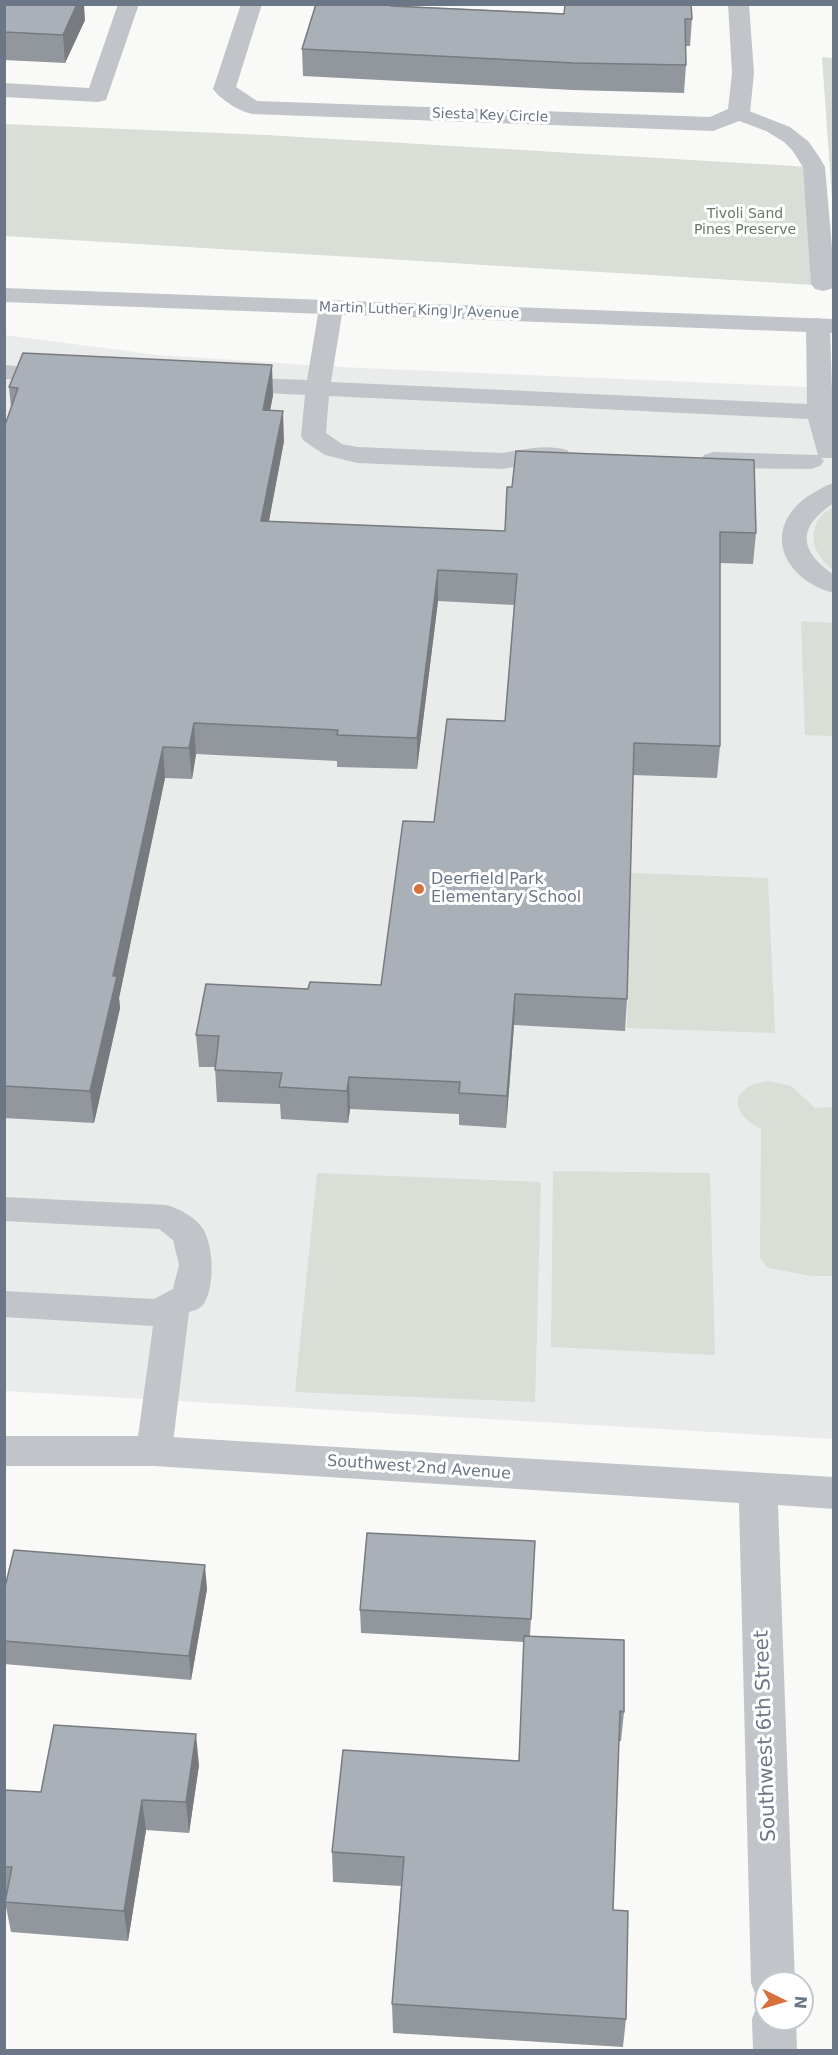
<!DOCTYPE html>
<html>
<head>
<meta charset="utf-8">
<style>
	body { margin:0 }
	#map { position:relative; width:838px; height:2055px; overflow:hidden; background:#f9faf8; font-family:"DejaVu Sans",sans-serif }
	canvas { display:block }
	.frame { position:absolute; inset:0; border:6px solid #6b7786; pointer-events:none }
	.north { position:absolute; left:754px; top:1971px; width:60px; height:60px; box-sizing:border-box; background:#fff; border:2px solid #c4c9cf; border-radius:50%; rotate:95deg; font-size:16px; font-weight:700; line-height:24px; text-align:center; color:#6b7786 }
	.north::after { content:''; display:block; margin:auto; width:21px; height:27px; background:#d6713b; clip-path:polygon(50% 0,100% 100%,50% 72%,0 100%) }
</style>
</head>
<body>
<div id="map">
<canvas width="838" height="2055"></canvas>
<div class="frame"></div>
<div class="north">N</div>
</div>
<script>
const ctx = document.querySelector('canvas').getContext('2d');
ctx.lineJoin = 'round';
function paint(path, color) { ctx.fillStyle = color; ctx.fill(path, 'evenodd'); }
function trace(path, color, width, dash) { ctx.strokeStyle = color; ctx.lineWidth = width; ctx.lineCap = dash ? 'butt' : 'round'; ctx.setLineDash(dash || []); ctx.stroke(path); }
function label(font, color, halo, rows, align = 'center') {
  ctx.font = font + ' "DejaVu Sans",sans-serif'; ctx.lineWidth = 6; ctx.setLineDash([]); ctx.textBaseline = 'middle'; ctx.strokeStyle = halo; ctx.fillStyle = color; for (const [text, x, y, turn = 0] of rows) {
    ctx.save(); ctx.translate(x, y); ctx.rotate((+turn || 0) * Math.PI / 180); ctx.textAlign = isNaN(turn) ? turn : align; if (halo) ctx.strokeText(text, 0, 0); ctx.fillText(text, 0, 0); ctx.restore();
  }
}
const built = new Path2D(`
	M 4,335 L 159,355 L 340,367 L 833,388 L 833,1439 L 5,1391 Z`);
const green = new Path2D(`
	M 822,57 L 833,58 L 833,213 Z
	M 5,124 L 266,135 L 811,167 L 815,285 L 5,236 Z
	M 833,507 L 833,570 C 809,552 805,523 833,507 Z
	M 801,621 L 833,623 L 833,736 L 805,735 Z
	M 631,873 L 768,878 L 775,1033 L 627,1028 Z
	M 768,1081 L 791,1086 L 815,1108 L 833,1107 L 833,1276 L 812,1276 L 768,1268 L 760,1258 L 761,1129 C 728,1112 730,1086 768,1081 Z
	M 553,1171 L 710,1173 L 715,1355 L 551,1347 Z
	M 317,1173 L 541,1182 L 535,1402 L 295,1392 Z`);
const service = new Path2D(`
	M 739,107 L 790,127 L 808,141 L 818,155 L 825,167 L 834,271 L 834,286 L 831,289 L 823,291 L 815,289 L 811,284 L 803,167 L 792,150 L 784,142 L 766,131 L 731,118 L 728,113 L 731,108 Z
	M 331,301 L 339,303 L 343,308 L 331,382 L 807,404 L 806,325 L 810,320 L 818,318 L 826,320 L 830,325 L 834,458 L 821,458 L 824,461 L 820,466 L 811,469 L 713,468 L 704,465 L 700,460 L 704,455 L 713,452 L 818,455 L 808,419 L 329,396 L 326,433 L 342,444 L 357,447 L 503,453 C 524,449 546,444 567,450 L 571,455 L 567,460 C 546,466 524,464 503,469 L 357,463 L 325,455 L 304,441 L 301,436 L 305,395 L 229,391 L 220,389 L 217,384 L 220,379 L 229,377 L 307,380 L 319,308 L 323,303 Z
	M 4,365 L 66,370 L 69,375 L 66,380 L 57,382 L 4,379 Z
	M 834,483 L 834,503 C 798,526 797,550 834,575 L 834,593 C 784,580 760,530 808,496 C 817,491 824,486 834,483 Z
	M 4,1197 L 166,1205 C 178,1208 193,1216 201,1226 C 214,1242 216,1290 202,1306 C 199,1309 193,1311 189,1312 L 172,1451 L 167,1461 L 154,1465 L 141,1461 L 136,1451 L 153,1326 L 4,1317 L 4,1291 L 154,1299 L 173,1289 L 179,1265 L 173,1240 L 159,1229 L 4,1221 Z`);
const minor = new Path2D(`
	M 118,4 L 139,4 L 106,100 L 98,102 L 4,97 L 4,83 L 89,88 Z
	M 241,4 L 262,4 L 236,87 L 257,101 L 710,117 L 728,109 L 732,73 L 728,4 L 749,4 L 754,73 L 750,113 L 747,118 L 713,131 L 252,114 C 239,111 221,100 213,89 Z
	M 4,1436 L 154,1436 L 834,1477 L 834,1509 L 778,1505 L 795,1983 L 766,1983 L 766,2001 L 757,1998 L 751,1983 L 739,1503 L 154,1466 L 4,1466 Z
	M 766,2001 L 766,2019 L 796,2019 L 797,2050 L 753,2050 L 752,2019 L 758,2004 Z`);
const tertiary = new Path2D(`
	M 4,288 L 834,319 L 834,333 L 4,302 Z`);
const wall = new Path2D(`
	M 4,4 L 85,20 L 65,63 L 4,60 Z
	M 316,4 L 402,4 L 401,6 L 692,19 L 690,46 L 686,46 L 686,65 L 684,93 L 573,90 L 303,76 L 302,49 Z
	M 9,387 L 273,395 L 270,411 L 284,441 L 269,521 L 505,531 L 507,487 L 756,533 L 753,564 L 720,563 L 720,746 L 717,778 L 633,775 L 627,999 L 625,1031 L 514,1025 L 506,1128 L 459,1125 L 459,1114 L 350,1109 L 348,1123 L 281,1119 L 280,1104 L 217,1102 L 215,1067 L 199,1067 L 196,1035 L 308,989 L 381,985 L 434,822 L 505,721 L 514,605 L 438,601 L 417,769 L 337,767 L 337,761 L 196,754 L 192,779 L 165,778 L 119,998 L 120,1008 L 94,1123 L 4,1118 L 4,428 L 11,407 Z
	M 535,1541 L 530,1636 L 624,1712 L 621,1741 L 619,1741 L 613,1910 L 626,2019 L 623,2047 L 393,2033 L 392,2004 L 401,1886 L 333,1882 L 332,1852 L 519,1761 L 524,1642 L 361,1633 L 360,1610 Z
	M 207,1589 L 191,1680 L 4,1664 L 4,1591 Z
	M 199,1765 L 189,1833 L 146,1830 L 128,1941 L 11,1932 L 5,1902 L 6,1897 L 4,1896 L 4,1790 L 41,1792 Z`);
const shadedWall = new Path2D(`
	M 77,4 L 84,4 L 85,20 L 65,63 L 63,35 Z
	M 272,365 L 273,395 L 264,441 L 263,410 Z
	M 283,411 L 284,441 L 263,552 L 261,521 Z
	M 438,570 L 438,601 L 417,769 L 417,738 Z
	M 194,723 L 196,754 L 192,779 L 189,748 Z
	M 163,747 L 165,778 L 119,998 L 120,1008 L 94,1123 L 90,1091 L 113,976 Z
	M 515,994 L 514,1025 L 506,1128 L 507,1096 Z
	M 349,1077 L 350,1109 L 348,1123 L 347,1091 Z
	M 205,1565 L 207,1589 L 191,1680 L 189,1656 Z
	M 196,1734 L 199,1765 L 189,1833 L 186,1802 Z
	M 142,1800 L 146,1830 L 128,1941 L 124,1911 Z`);
const building = new Path2D(`
	M 4,4 L 77,4 L 63,35 L 4,32 Z
	M 316,4 L 392,4 L 391,6 L 564,14 L 565,4 L 691,4 L 692,19 L 685,19 L 686,65 L 574,63 L 302,49 Z
	M 23,353 L 272,365 L 263,410 L 283,411 L 261,521 L 505,531 L 507,487 L 512,487 L 516,451 L 754,460 L 756,533 L 720,532 L 720,746 L 634,743 L 627,999 L 515,994 L 507,1096 L 459,1093 L 460,1082 L 349,1077 L 347,1091 L 279,1087 L 282,1073 L 215,1070 L 219,1036 L 196,1035 L 206,984 L 308,989 L 310,982 L 381,985 L 403,821 L 434,822 L 447,719 L 505,721 L 517,574 L 438,570 L 417,738 L 337,735 L 338,730 L 194,723 L 189,748 L 163,747 L 113,976 L 117,976 L 90,1091 L 4,1086 L 4,428 L 18,388 L 9,387 Z
	M 367,1533 L 535,1541 L 531,1619 L 360,1610 Z
	M 14,1550 L 205,1565 L 189,1656 L 4,1641 L 4,1591 Z
	M 524,1636 L 624,1640 L 624,1712 L 620,1711 L 613,1910 L 628,1911 L 626,2019 L 392,2004 L 404,1857 L 332,1852 L 343,1750 L 519,1761 Z
	M 54,1725 L 196,1734 L 186,1802 L 142,1800 L 124,1911 L 5,1902 L 12,1867 L 4,1867 L 4,1790 L 41,1792 Z`);
const markers = [
	[419,889,6,"#d6713b"]
];
const farStreetnames = [
	["Siesta Key Circle",490,116,2],
	["Martin Luther King Jr Avenue",419,311,2]
];
const farParknames = [
	["Tivoli Sand",745,214],
	["Pines Preserve",745,230]
];
const poiNames = [
	["Deerfield Park",431,880],
	["Elementary School",431,898]
];
const streetNames = [
	["Southwest 2nd Avenue",419,1468,4]
];
const nearStreetnames = [
	["Southwest 6th Street",766,1736,-92]
];
paint(built, '#eaebeb');
paint(green, '#d9ded7');
paint(service, '#c1c5c9');
paint(minor, '#c1c5c9');
paint(tertiary, '#c1c5c9');
paint(wall, '#92979d');
paint(shadedWall, '#777b80');
paint(building, '#aab0b7');
trace(building, '#777b80', 1.5);
for (const [x, y, r, color] of markers) { const dot = new Path2D(); dot.arc(x, y, r, 0, 2 * Math.PI); ctx.fillStyle = color; ctx.fill(dot); trace(dot, '#fff', 2); }
label('14px', '#6b7786', '#fff', farStreetnames);
label('14px', '#667966', '#fff', farParknames);
label('16px', '#6b7786', '#fff', poiNames, 'left');
label('16px', '#6b7786', '#fff', streetNames);
label('20px', '#6b7786', '#fff', nearStreetnames);
</script>
</body>
</html>
